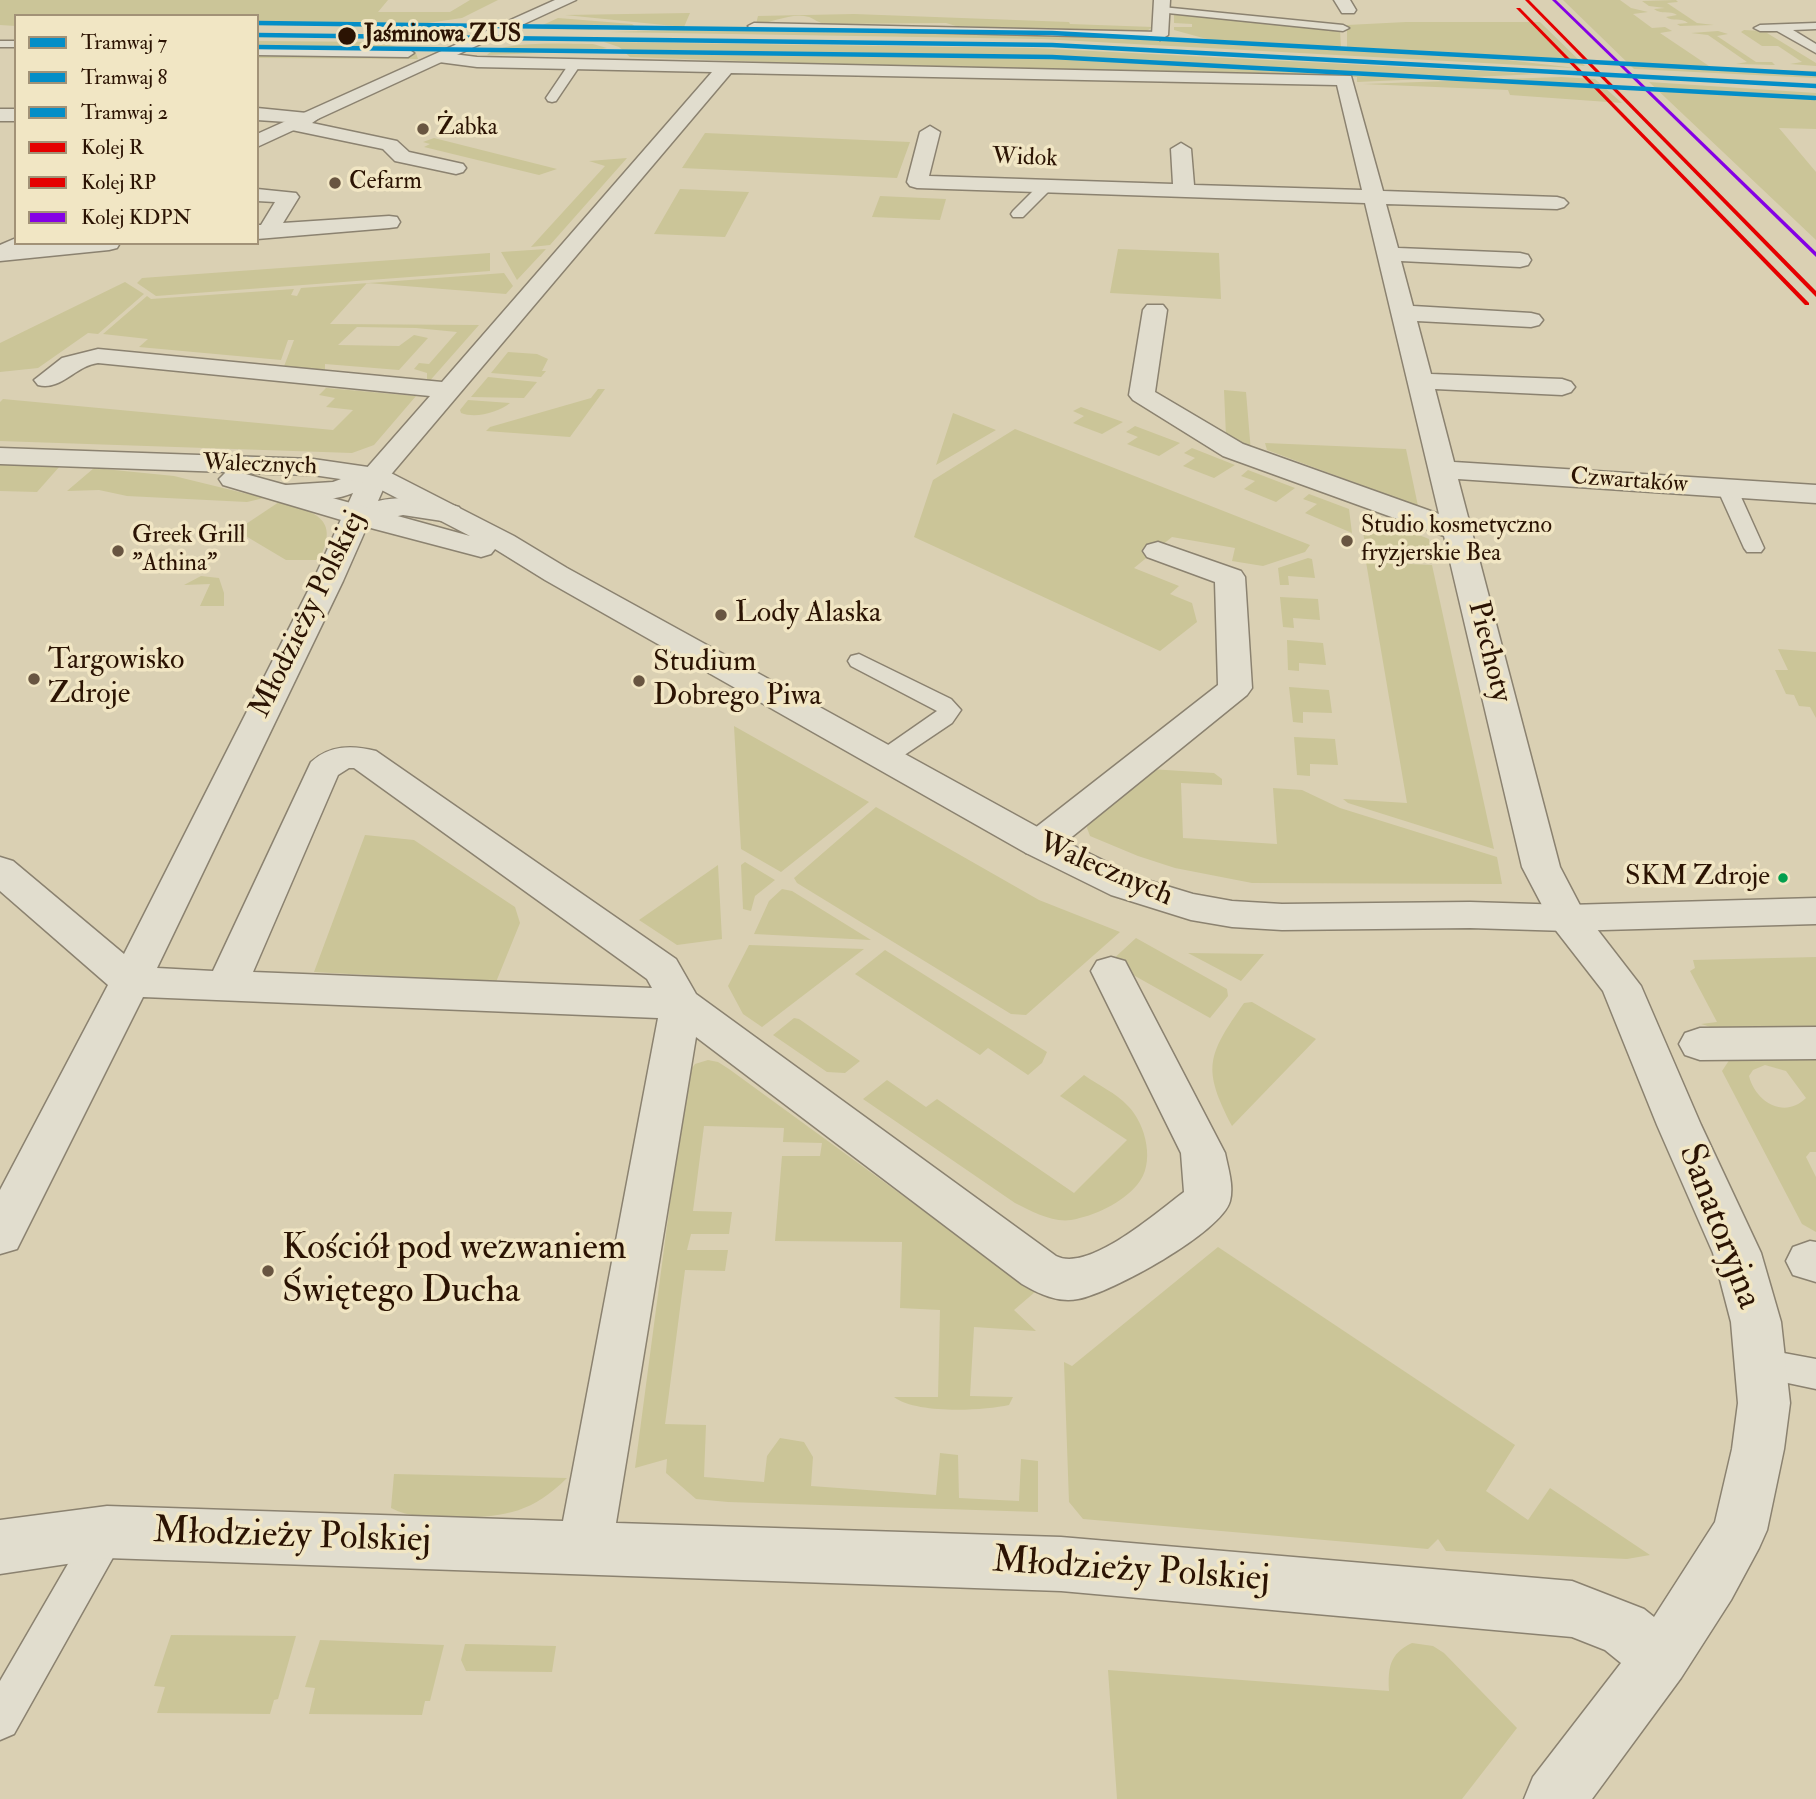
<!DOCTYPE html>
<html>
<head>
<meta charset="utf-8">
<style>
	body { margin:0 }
	#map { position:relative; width:1816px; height:1799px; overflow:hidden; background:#dad0b3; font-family:"IM FELL Double Pica",serif }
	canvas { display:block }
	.legend { position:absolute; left:14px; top:14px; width:245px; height:231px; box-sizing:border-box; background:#f1e6c4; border:2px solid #a29277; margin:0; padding:9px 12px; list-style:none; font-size:21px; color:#2b1303 }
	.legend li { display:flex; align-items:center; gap:14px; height:35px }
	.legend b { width:35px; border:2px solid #a29277 }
</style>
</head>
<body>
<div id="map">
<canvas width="1816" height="1799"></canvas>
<ul class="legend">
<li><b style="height:9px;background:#048ec7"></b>Tramwaj 7</li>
<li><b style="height:9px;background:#048ec7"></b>Tramwaj 8</li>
<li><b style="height:9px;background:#048ec7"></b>Tramwaj 2</li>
<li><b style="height:9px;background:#e50000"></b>Kolej R</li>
<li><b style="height:9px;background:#e50000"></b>Kolej RP</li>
<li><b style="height:9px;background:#8500e5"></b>Kolej KDPN</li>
</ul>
</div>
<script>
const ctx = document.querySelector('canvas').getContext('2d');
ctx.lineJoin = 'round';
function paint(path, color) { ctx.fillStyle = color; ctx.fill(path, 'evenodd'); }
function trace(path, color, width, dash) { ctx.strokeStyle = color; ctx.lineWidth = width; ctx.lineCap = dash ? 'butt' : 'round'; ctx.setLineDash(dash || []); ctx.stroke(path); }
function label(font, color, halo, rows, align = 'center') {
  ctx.font = font + ' "IM FELL Double Pica",serif'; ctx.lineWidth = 7; ctx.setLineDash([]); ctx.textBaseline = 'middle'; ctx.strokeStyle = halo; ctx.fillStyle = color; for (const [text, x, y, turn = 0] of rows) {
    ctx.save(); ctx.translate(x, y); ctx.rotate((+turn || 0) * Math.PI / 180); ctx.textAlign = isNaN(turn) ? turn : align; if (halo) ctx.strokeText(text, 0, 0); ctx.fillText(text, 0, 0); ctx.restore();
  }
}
const green = new Path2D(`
	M 0,0 L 388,0 L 378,12 L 450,12 L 470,0 L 498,0 L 462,18 L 400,27 L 257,25 L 257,16 L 16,16 L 16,26 L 0,25 Z
	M 1563,0 L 1620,0 L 1631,8 L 1648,12 L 1633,14 L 1652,28 L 1665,27 L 1672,31 L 1660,33 L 1712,68 L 1816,71 L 1816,78 L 1634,69 Z
	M 1676,0 L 1678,2 L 1667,3 L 1697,23 L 1714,25 L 1680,26 L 1677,24 L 1688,23 C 1681,17 1673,22 1666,17 L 1677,15 C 1670,10 1661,15 1654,9 L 1665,8 L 1649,6 L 1642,1 Z
	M 690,13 L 684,27 L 565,15 Z
	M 1174,13 L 1340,30 L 1341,47 L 1214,41 L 1174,30 L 1174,27 L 1192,27 L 1192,24 L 1174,23 Z
	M 854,14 L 1069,22 L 1070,24 L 1153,27 L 1145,32 L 1136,32 L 956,26 L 946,23 L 825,24 C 819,23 814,19 809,17 C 791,12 773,23 756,24 L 758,16 Z
	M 558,18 L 632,24 L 636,27 L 591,30 L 534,29 Z
	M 1406,22 L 1540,22 L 1585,66 L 1502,56 L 1347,47 L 1347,25 Z
	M 683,30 L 1085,36 L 1481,57 L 1576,68 L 1042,39 L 608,32 Z
	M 1744,30 L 1779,32 L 1767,33 L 1816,63 L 1816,66 L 1790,64 L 1802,62 L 1778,46 L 1762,46 L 1741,32 Z
	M 1718,31 L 1728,34 L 1717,36 L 1756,62 L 1772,62 L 1775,65 L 1736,64 L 1747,62 L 1708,35 L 1691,33 Z
	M 257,41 L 380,42 L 416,53 L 418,59 L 257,58 Z
	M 604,42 L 1034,48 L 1540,74 L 1357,82 L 1357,77 L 768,65 L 768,62 L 630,57 L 619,47 Z
	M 593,44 L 607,48 L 591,51 L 487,55 C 502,40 570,44 593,44 Z
	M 1561,77 L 1595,79 L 1622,103 L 1510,95 L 1508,90 L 1363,84 Z
	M 1649,82 L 1816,93 L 1816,129 L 1779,128 L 1816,172 L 1816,240 Z
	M 705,133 L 910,142 L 897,178 L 682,168 Z
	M 434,138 L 557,169 L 539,175 L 424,147 L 430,144 L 423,142 Z
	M 627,158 L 550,245 L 531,247 L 605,166 L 589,161 Z
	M 680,189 L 749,192 L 725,237 L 654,234 Z
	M 880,196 L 946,199 L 940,220 L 872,217 Z
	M 546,249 L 517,280 L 501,252 Z
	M 1118,249 L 1219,253 L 1221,299 L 1110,293 Z
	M 490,253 L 490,271 L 156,296 L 137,283 L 142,278 Z
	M 504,273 L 513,286 L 506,294 L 367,283 L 330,324 L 479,325 L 427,384 L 427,373 L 414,369 L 419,363 L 429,364 L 457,332 L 416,328 L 357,327 L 338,345 L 399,346 L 414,335 L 428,338 L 399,370 L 325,364 L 325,374 L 283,369 L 294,340 L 288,340 L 281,360 L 139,347 L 148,339 L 103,334 L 147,296 L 151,299 L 294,289 L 291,295 L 297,296 L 301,288 Z
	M 125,282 L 144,294 L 98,334 L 88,333 L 38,368 L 0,372 L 0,343 Z
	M 508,352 L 537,354 L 548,359 L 542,371 L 546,371 L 541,377 L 491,373 Z
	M 488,377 L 537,382 L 524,398 L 471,397 Z
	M 326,388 L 416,396 L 374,445 L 352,453 L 0,441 L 0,402 L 3,399 L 333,430 L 353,410 L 326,407 L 335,398 L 319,395 Z
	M 598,389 L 605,389 L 570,437 L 486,431 L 490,427 L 591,398 Z
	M 1224,390 L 1246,392 L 1251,452 L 1226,436 Z
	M 468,400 L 510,403 C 499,412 476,419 461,413 L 460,410 Z
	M 1081,407 L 1123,422 L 1102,434 L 1073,423 L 1084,416 L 1073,411 Z
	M 953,413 L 996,430 L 936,465 Z
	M 1135,426 L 1180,443 L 1159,456 L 1127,444 L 1138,437 L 1126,432 Z
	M 1015,429 L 1310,545 L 1305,552 L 1263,566 L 1232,561 L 1235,548 L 1172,537 L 1134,568 L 1179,586 L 1170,594 L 1192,603 L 1197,622 L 1160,651 L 914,537 L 933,480 Z
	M 1265,443 L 1406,449 L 1418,506 L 1267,450 Z
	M 1192,448 L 1235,465 L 1214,478 L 1183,466 L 1195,458 L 1184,453 Z
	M 0,464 L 60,466 L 37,492 L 0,491 Z
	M 94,468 L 174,476 L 264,498 L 247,502 L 127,496 L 99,490 L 67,491 Z
	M 1248,470 L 1295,488 L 1276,502 L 1244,489 L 1255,481 L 1241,476 Z
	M 1309,494 L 1349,509 L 1352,533 L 1305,513 L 1317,504 L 1303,499 Z
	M 279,502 C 314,511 341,518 319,560 L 286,560 L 244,535 L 243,528 L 246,524 Z
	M 1373,517 L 1429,539 L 1431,558 L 1367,555 L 1361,521 Z
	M 1308,558 L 1312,559 L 1315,578 L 1288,576 L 1289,585 L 1280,585 L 1278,568 Z
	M 1366,562 L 1432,565 L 1494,849 L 1348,803 L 1343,799 L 1407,803 Z
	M 201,576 L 219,578 L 224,593 L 224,606 L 200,606 L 210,584 L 184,585 Z
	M 1280,597 L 1318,599 L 1320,620 L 1293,618 L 1294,628 L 1283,627 Z
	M 1287,640 L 1323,643 L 1326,665 L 1299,663 L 1299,671 L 1288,670 Z
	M 1778,649 L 1816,652 L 1816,718 L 1810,707 L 1799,706 L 1794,695 L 1786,694 L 1775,670 L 1788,670 Z
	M 1289,687 L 1329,690 L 1332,713 L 1303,712 L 1303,723 L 1293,722 Z
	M 734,726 L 869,802 L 781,872 L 741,849 Z
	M 1294,737 L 1335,739 L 1338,765 L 1310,764 L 1310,776 L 1297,775 Z
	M 1150,769 L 1214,773 L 1222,779 L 1222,785 L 1181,783 L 1183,838 L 1277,844 L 1273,788 L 1302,790 L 1340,808 L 1497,857 L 1502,884 L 1252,883 L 1175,868 L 1138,856 L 1090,836 L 1087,828 L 1089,817 Z
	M 876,807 L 1039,900 L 1120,932 L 1026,1015 L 1011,1014 L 797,883 L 794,878 Z
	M 365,835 L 414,840 L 515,907 L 520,923 L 496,982 L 314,972 Z
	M 745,862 L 775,880 L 755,896 L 751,911 L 743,909 L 741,865 Z
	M 718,865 L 722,939 L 677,945 L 639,920 Z
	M 782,889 L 792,891 L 871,940 L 754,934 L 769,901 Z
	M 1136,938 L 1227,989 L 1228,996 L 1210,1018 L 1110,962 Z
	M 749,945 L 864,949 L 762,1027 L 743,1014 L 728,986 Z
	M 885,950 L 1047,1052 L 1042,1063 L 1028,1075 L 988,1048 L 980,1055 L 855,974 Z
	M 1188,953 L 1264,954 L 1241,981 Z
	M 1816,957 L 1816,1028 L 1721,1030 L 1701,1024 L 1717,1022 L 1690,971 L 1695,968 L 1693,960 Z
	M 1252,1002 L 1316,1039 L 1232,1126 C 1202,1068 1207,1056 1244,1003 Z
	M 794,1018 L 799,1019 L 860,1061 L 845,1073 L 827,1072 L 773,1035 Z
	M 1816,1057 L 1816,1152 L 1810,1152 L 1806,1157 L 1816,1177 L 1816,1232 L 1802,1224 L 1722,1071 L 1730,1059 ZM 1765,1065 L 1786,1071 L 1806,1098 C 1785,1119 1756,1103 1749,1076 L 1753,1070 Z
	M 708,1060 L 718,1062 L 729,1069 L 1035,1292 L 1014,1310 L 1036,1331 L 974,1327 L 970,1396 L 1013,1397 L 1009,1405 C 982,1411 916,1414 894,1397 L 938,1397 L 940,1310 L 900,1308 L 902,1242 L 775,1241 L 782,1156 L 820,1156 L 822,1143 L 783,1142 L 784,1128 L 704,1126 L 693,1211 L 732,1212 L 729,1234 L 691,1234 L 687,1250 L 728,1250 L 725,1271 L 685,1270 L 665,1424 L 706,1425 L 704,1477 L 764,1482 L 767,1456 L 780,1438 L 804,1442 L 813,1457 L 811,1486 L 936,1495 L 940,1453 L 958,1455 L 959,1498 L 1019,1501 L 1021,1459 L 1038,1461 L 1038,1512 L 728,1502 L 696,1499 L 666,1473 L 667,1459 L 635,1468 L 687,1075 L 695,1064 Z
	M 1084,1075 C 1098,1085 1116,1093 1128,1106 C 1146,1124 1156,1164 1137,1185 C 1122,1203 1094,1216 1071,1220 C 1053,1223 1031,1211 1015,1203 L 863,1099 L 887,1080 L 926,1107 L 937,1099 L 1074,1193 L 1127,1140 L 1060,1096 Z
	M 1218,1247 L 1515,1445 L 1486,1491 L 1528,1520 L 1550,1488 L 1650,1555 L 1627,1559 L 1446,1551 L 1438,1539 L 1428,1549 L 1083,1519 L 1069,1502 L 1064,1362 L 1072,1366 Z
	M 394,1474 L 567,1478 C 530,1515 500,1518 449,1517 C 428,1516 410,1518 391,1508 Z
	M 171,1635 L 296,1636 L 278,1699 L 274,1700 L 270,1714 L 157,1713 L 165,1687 L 154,1686 Z
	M 320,1640 L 444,1645 L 430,1701 L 425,1701 L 422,1715 L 309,1714 L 315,1688 L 305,1687 Z
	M 1412,1643 L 1433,1646 L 1444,1653 L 1517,1728 L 1462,1799 L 1117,1799 L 1108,1670 L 1389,1691 C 1388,1668 1389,1654 1412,1643 Z
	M 465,1644 L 556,1646 L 552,1672 L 466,1671 L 461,1660 Z`);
const service = new Path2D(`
	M 1162,7 L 1343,25 L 1349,28 L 1343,31 L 1158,12 L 1156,10 Z
	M 754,23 L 1160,32 L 1166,35 L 1160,38 L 750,28 L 748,26 Z
	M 1816,23 L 1816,29 L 1793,30 L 1816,44 L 1816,53 L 1777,31 L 1760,31 L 1754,28 L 1760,25 Z
	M 0,41 L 16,41 L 16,47 L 0,47 Z
	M 257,47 L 408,49 L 414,53 L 408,57 L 257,55 Z
	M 575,60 L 581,64 L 556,101 L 552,102 L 548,101 L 546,98 L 571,61 Z
	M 1046,182 L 1053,186 L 1051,189 L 1023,217 L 1013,217 L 1011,214 L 1013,211 L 1041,183 Z
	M 1727,482 L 1737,488 L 1764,548 L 1761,552 L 1747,552 L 1744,548 L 1717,488 Z
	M 859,654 L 951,699 L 961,710 L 952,723 L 894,762 L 886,764 L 878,762 L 874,757 L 878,752 L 937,711 L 851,666 L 848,661 L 851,656 Z
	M 1762,1349 L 1816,1359 L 1816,1389 L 1750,1375 L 1745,1364 L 1750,1353 Z
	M 107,1514 L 120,1519 L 126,1532 L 120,1545 L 14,1734 L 0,1740 L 0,1681 L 94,1519 Z`);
const pedestrian = new Path2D(`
	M 1816,1027 L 1816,1059 L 1700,1060 L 1685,1055 L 1679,1044 L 1685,1033 L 1700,1028 Z
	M 1810,1241 L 1816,1242 L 1816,1282 L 1793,1275 L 1786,1261 L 1793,1247 Z`);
const minor = new Path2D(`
	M 1154,0 L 1170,0 L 1168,35 L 1160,40 L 1152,35 Z
	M 1334,0 L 1350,0 L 1356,10 L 1354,13 L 1342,13 Z
	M 445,53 L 477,57 L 1351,76 L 1383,191 L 1557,197 L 1564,199 L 1568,203 L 1564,207 L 1557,209 L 1386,204 L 1398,248 L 1520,253 L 1528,255 L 1531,260 L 1528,265 L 1520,267 L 1401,261 L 1413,306 L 1531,313 L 1539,315 L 1543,320 L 1539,325 L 1531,327 L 1417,321 L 1431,374 L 1562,379 L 1571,382 L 1575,387 L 1571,392 L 1562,395 L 1435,389 L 1454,462 L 1816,485 L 1816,503 L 1458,479 L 1560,867 L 1583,911 L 1641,986 L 1701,1125 L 1761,1253 L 1781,1322 L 1790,1403 L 1784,1449 L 1767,1530 L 1759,1548 L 1731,1600 L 1681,1678 L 1592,1799 L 1524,1799 L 1533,1777 L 1621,1663 L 1605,1650 L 1572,1637 L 1061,1591 L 107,1558 L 0,1574 L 0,1520 L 107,1506 L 563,1521 L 658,1018 L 143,997 L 17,1249 L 0,1254 L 0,1190 L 108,985 L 0,891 L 0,857 L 13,861 L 124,954 L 313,581 L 353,493 C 330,502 295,504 271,498 L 267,492 L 271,486 L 333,482 L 365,470 L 430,396 L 98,363 C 75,366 61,391 38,385 L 34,380 L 62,358 L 98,349 L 442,382 L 712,72 L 477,67 L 439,62 L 436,58 L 439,54 ZM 731,73 L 1337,85 L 1362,190 L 1194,185 L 1191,149 L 1181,143 L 1171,149 L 1173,184 L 929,176 L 940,132 L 930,126 L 920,132 L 907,182 L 910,186 L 917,188 L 1365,203 L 1439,514 L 1243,444 L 1155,392 L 1167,310 L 1163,305 L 1147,305 L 1143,310 L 1129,395 L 1133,400 L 1223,456 L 1444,536 L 1522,867 L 1554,928 L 1603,991 L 1657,1125 L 1713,1253 L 1731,1322 L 1738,1403 L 1732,1449 L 1715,1522 L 1654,1617 L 1644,1609 L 1572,1581 L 1061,1537 L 616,1523 L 696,1037 L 1022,1284 C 1039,1294 1058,1303 1078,1299 C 1111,1293 1222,1232 1230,1201 C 1234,1186 1228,1168 1225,1153 L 1125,961 L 1111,957 L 1097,961 L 1091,971 L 1181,1153 L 1184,1192 C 1158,1211 1089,1273 1056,1256 L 696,994 L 676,959 L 376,751 C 352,745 330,745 311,762 L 213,971 L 157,968 L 343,581 L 369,522 L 403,515 L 449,522 L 459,519 L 463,513 L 459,507 C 432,499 406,495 378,501 L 388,478 ZM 349,768 L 354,768 L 647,979 L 652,988 L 253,972 L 338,775 Z
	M 257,108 L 317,114 L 319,118 L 312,123 L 397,141 L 409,152 L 463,164 L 466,168 L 463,172 L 456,174 L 395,161 L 383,149 L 287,129 L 284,125 L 287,122 L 257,120 Z
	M 0,109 L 16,109 L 16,121 L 0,121 Z
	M 257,189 L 296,193 L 299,197 L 283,223 L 389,216 L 397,217 L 400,222 L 397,227 L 389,228 L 257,239 L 257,225 L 261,225 L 275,202 L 257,201 Z
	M 40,243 L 120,243 L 117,248 L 109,250 L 0,261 L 0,247 Z
	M 1158,542 L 1241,571 L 1245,577 L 1252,688 L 1247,695 L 1052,853 L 1039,856 L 1026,853 L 1020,844 L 1026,835 L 1218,685 L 1215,582 L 1147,557 L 1143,551 L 1147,545 Z`);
const tertiary = new Path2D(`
	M 555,0 L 576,0 L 257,147 L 257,134 Z
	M 16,238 L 16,243 L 33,243 L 30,248 L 0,260 L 0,245 Z
	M 0,448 L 313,459 L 375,468 L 385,470 L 514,536 L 567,568 L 1052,835 L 1137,877 L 1193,894 L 1232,901 L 1282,904 L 1470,902 L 1568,905 L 1816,898 L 1816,924 L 1568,931 L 1470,928 L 1282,930 L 1232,927 L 1191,920 L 1111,895 L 1026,853 L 545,580 L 495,549 L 491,554 L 481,557 L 348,522 L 223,485 L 219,479 L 226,472 L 0,464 ZM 242,473 L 313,475 L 368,483 L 470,536 Z`);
const rail1 = new Path2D(`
	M 1525,0 L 1529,0 L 1816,291 L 1816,297 Z`);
const rail2 = new Path2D(`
	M 1516,8 L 1520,8 L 1809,303 L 1809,305 L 1805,305 Z`);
const rail3 = new Path2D(`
	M 1552,0 L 1556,0 L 1816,252 L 1816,257 Z`);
const tram1 = new Path2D(`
	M 257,35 L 1052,45 L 1816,86`);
const tram2 = new Path2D(`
	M 257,47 L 1052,57 L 1815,98`);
const tram3 = new Path2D(`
	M 257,23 L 1052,33 L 1816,74`);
const markers = [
	[347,36,10,"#2b1303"],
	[423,129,7,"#685541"],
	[335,183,7,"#685541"],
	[1347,541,7,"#685541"],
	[118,551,7,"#685541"],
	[721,615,7,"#685541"],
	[34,679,7,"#685541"],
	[639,681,7,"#685541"],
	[1783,878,6,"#029f4d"],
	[268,1271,7,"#685541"]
];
const farStopnames = [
	["Jaśminowa ZUS",364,36]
];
const farPoinames = [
	["Żabka",437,129],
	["Cefarm",349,183],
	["Studio kosmetyczno",1361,527],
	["fryzjerskie Bea",1361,555],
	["Greek Grill",132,537],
	["\"Athina\"",132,565]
];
const farStreetnames = [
	["Widok",1025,159,2],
	["Walecznych",260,466,2],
	["Czwartaków",1629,482,4]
];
const busNames = [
	["SKM Zdroje",1770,878]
];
const streetNames = [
	["Młodzieży Polskiej",309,615,-64],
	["Piechoty",1488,652,76],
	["Walecznych",1105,871,23]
];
const poiNames = [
	["Lody Alaska",735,615],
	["Targowisko",48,662],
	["Zdroje",48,696],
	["Studium",653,664],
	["Dobrego Piwa",653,698]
];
const nearStreetnames = [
	["Sanatoryjna",1718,1227,69],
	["Młodzieży Polskiej",292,1538,2],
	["Młodzieży Polskiej",1131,1572,4]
];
const nearPoinames = [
	["Kościół pod wezwaniem",282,1250],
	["Świętego Ducha",282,1293]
];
paint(green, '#cbc598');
trace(service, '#8b8270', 3);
trace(pedestrian, '#8b8270', 3);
trace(minor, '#8b8270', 3);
trace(tertiary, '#8b8270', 3);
paint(service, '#e1ddce');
paint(pedestrian, '#e1ddce');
paint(minor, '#e1ddce');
paint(tertiary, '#e1ddce');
paint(rail1, '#e50000');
paint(rail2, '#e50000');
paint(rail3, '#8500e5');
trace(tram1, '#048ec7', 4.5);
trace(tram2, '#048ec7', 4.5);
trace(tram3, '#048ec7', 4.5);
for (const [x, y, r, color] of markers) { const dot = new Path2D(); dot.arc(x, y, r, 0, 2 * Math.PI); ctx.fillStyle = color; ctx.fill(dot); trace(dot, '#f1e6c4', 2.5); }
label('bold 24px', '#2b1303', '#f1e6c4', farStopnames, 'left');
label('24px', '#2b1303', '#f1e6c4', farPoinames, 'left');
label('24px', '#2b1303', '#f1e6c4', farStreetnames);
label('28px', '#2b1303', '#f1e6c4', busNames, 'right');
label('30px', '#2b1303', '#f1e6c4', streetNames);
label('30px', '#2b1303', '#f1e6c4', poiNames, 'left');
label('37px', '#2b1303', '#f1e6c4', nearStreetnames);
label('37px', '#2b1303', '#f1e6c4', nearPoinames, 'left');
</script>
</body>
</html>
